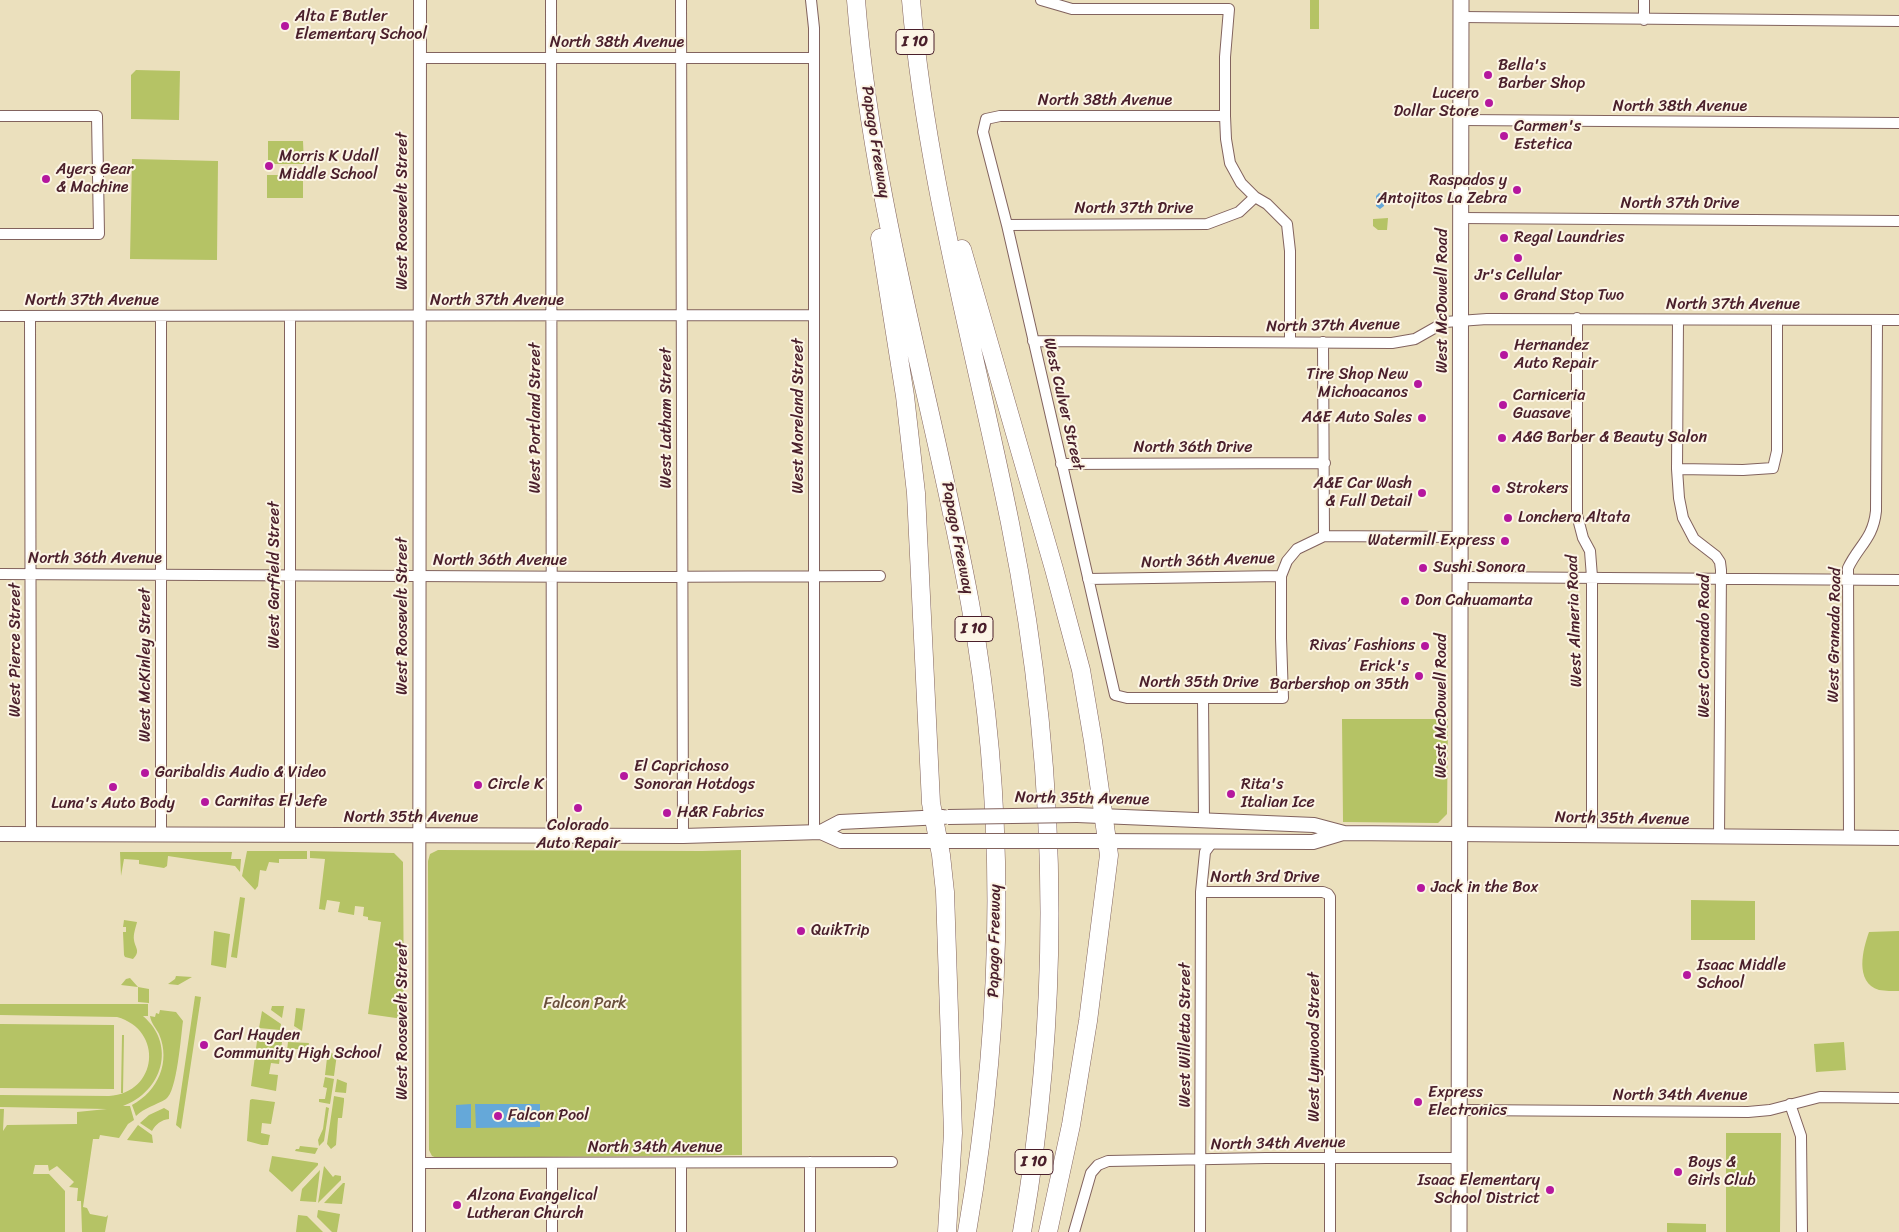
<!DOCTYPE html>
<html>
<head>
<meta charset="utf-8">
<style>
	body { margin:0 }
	canvas { display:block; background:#ebe0bd }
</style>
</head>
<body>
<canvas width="1899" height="1232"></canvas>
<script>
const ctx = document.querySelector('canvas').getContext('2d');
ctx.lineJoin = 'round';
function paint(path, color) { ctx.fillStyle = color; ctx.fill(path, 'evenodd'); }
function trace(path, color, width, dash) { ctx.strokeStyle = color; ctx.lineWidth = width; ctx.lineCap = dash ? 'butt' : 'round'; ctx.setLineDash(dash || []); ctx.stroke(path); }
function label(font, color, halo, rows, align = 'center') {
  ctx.font = font + ' Sriracha,sans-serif'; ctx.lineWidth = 4; ctx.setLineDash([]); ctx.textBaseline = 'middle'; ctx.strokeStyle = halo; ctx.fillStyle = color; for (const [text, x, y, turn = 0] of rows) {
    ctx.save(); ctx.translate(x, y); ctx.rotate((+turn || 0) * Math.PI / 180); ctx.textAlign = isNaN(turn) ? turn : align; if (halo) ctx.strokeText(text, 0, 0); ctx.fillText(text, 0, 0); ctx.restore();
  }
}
const green = new Path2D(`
	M 1310,0 L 1319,0 L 1319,29 L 1310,29 Z
	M 136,70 L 180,71 L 179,120 L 131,119 L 131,75 Z
	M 268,141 L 303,141 L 304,164 L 268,164 Z
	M 132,159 L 218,161 L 217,260 L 130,259 Z
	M 303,175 L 303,198 L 267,198 L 267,175 Z
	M 1388,218 L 1387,230 L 1378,230 L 1373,226 L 1373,219 Z
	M 1342,719 L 1448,719 L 1447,814 L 1438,823 L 1343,822 Z
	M 438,850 L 702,851 L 741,850 L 742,1155 L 437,1158 L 432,1156 L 429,1150 L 428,861 L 430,854 Z
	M 247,851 L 307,851 L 307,859 L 279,859 L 279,863 L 269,862 L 266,871 L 260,870 L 258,886 L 255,890 L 242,876 Z
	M 310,851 L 394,853 L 403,862 L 404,1017 L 396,1018 L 368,1014 L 381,922 L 368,920 L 368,917 L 363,916 L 364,907 L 355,906 L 354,915 L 338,912 L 340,902 L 327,900 L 325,910 L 319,909 L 325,859 L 310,858 Z
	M 120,852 L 232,852 L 231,859 L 241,859 L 240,872 L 235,866 L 168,856 L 167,866 L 164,868 L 139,864 L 139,860 L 124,859 L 121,876 Z
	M 240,897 L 245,898 L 237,958 L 231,957 Z
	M 1691,900 L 1755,901 L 1755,940 L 1691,940 Z
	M 124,920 L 137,922 C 136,927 133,934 134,940 C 135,948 141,951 133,959 L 125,957 L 124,955 L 123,932 L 126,932 L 126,927 L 123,927 Z
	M 214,931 L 230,934 L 226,968 L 211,965 Z
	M 1899,931 L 1899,991 C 1893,991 1885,991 1879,990 C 1854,982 1863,949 1869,932 Z
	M 176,976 L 192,977 L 178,985 L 168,984 L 175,979 Z
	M 130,978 L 138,987 L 149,989 L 149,1003 L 138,1002 L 138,987 L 121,985 L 126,979 Z
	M 195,996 L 201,997 L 181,1129 L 176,1125 Z
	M 0,1004 L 148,1004 L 148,1016 L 143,1016 C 177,1045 162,1092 123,1106 L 130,1106 L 134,1120 L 128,1124 L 119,1138 L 100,1135 L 99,1139 L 93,1139 L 83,1207 L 87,1208 L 90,1214 L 106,1217 L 108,1215 L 105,1232 L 82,1232 L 81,1201 L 77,1201 L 78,1188 L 69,1187 L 74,1182 L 57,1166 L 49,1171 L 48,1165 L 35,1165 L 33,1174 L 49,1174 L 65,1191 L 65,1232 L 0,1232 L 0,1109 L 4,1109 L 3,1131 L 7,1125 L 77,1124 L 77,1112 L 107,1109 L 0,1107 L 0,1095 L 109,1096 C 158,1093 164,1030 117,1017 L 0,1015 Z
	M 272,1006 L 284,1006 L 282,1018 L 271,1010 Z
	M 296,1008 L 305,1009 L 302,1031 L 294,1026 Z
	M 160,1010 L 176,1012 L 183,1021 C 181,1035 177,1092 166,1099 C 156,1105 144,1108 136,1116 L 132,1105 C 158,1091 171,1062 159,1034 C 156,1028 151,1023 150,1016 L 155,1017 L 156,1013 L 159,1014 Z
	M 262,1011 L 281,1024 L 280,1030 L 259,1028 Z
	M 0,1024 L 114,1025 L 114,1089 L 0,1088 Z
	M 122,1035 L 124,1035 L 123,1093 L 121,1093 Z
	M 257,1041 L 282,1042 L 279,1064 L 271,1063 L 269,1074 L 278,1075 L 276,1091 L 251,1086 Z
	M 288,1042 L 309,1043 L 308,1048 L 287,1050 Z
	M 1844,1042 L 1846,1070 L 1816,1072 L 1814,1044 Z
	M 325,1049 L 328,1049 L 333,1054 L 337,1054 L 334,1076 L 325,1075 L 327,1058 L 324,1057 Z
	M 325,1077 L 334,1079 L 330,1104 L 319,1102 L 319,1099 L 325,1099 L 327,1088 L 323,1087 Z
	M 337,1079 L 347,1083 L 346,1093 L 335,1092 Z
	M 334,1096 L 344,1098 L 344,1101 L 342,1118 L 338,1118 L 336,1145 L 331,1149 L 327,1144 Z
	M 252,1099 L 275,1102 L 271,1124 L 262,1123 L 261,1133 L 270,1135 L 268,1145 L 262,1145 L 247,1141 L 250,1100 Z
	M 326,1107 L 329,1108 L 324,1141 L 319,1146 L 318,1140 L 323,1129 Z
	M 164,1108 L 169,1111 L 169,1119 C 161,1120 156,1124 152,1131 L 140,1123 L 149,1115 Z
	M 138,1125 L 152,1135 L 153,1143 L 127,1140 Z
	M 1726,1133 L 1781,1133 L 1780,1232 L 1726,1232 Z
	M 300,1146 L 318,1148 L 315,1154 L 295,1151 L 296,1149 L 299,1149 Z
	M 272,1156 L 318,1163 L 318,1165 L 292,1192 L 269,1171 Z
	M 324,1166 L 333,1177 L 335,1175 L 341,1176 L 341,1180 L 318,1203 Z
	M 320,1170 L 316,1202 L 300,1201 L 302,1189 Z
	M 343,1183 L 345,1183 L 342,1204 L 324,1203 Z
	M 318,1210 L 340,1214 L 337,1232 L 332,1232 L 317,1217 Z
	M 298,1215 L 307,1216 L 323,1232 L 296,1232 Z
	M 1667,1223 L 1706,1224 L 1706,1232 L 1667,1232 Z`);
const water = new Path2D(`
	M 1379,193 L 1384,195 L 1384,206 L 1380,209 L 1376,206 L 1376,196 Z
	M 471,1104 L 471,1128 L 456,1128 L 456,1105 Z
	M 475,1104 L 540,1104 L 540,1127 L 476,1128 Z`);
const minor = new Path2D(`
	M 551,0 L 552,836
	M 681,0 L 683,836
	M 811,0 L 814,28 L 814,832
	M 1041,0 L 1072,9 L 1229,9 L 1225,57 L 1225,116 L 1226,139 L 1230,163 L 1241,183 L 1255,197 L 1267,204 L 1287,224 L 1290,251 L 1290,341
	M 1644,0 L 1644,20
	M 1461,17 L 1899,21
	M 420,58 L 814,58
	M 0,116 L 97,116 L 99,234 L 0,234
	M 1225,116 L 1000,116 L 986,119 L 983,132 L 1007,225 L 1115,695 L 1127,698 L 1283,698 L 1281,638 L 1281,576 L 1287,561 L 1297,549 L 1324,536 L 1460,537
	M 1461,120 L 1899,123
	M 1461,218 L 1899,221
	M 1007,225 L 1207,224 L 1239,212 L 1255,197
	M 0,316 L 813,315
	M 30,316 L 31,835
	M 161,316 L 161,834
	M 1577,318 L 1577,515 L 1583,538 L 1590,551 L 1592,577 L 1592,836
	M 1678,320 L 1677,469 L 1679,498 L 1683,518 L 1694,539 L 1716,556 L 1720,562 L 1721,570 L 1719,837
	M 1033,341 L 1392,343 L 1415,339 L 1445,322 L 1487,319 L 1899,320
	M 1323,342 L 1324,536
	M 1061,464 L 1325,463
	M 1677,469 L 1743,470 L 1773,468 L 1777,451 L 1777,320
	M 0,574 L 617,577 L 880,576
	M 1460,577 L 1899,580
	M 1088,579 L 1281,576
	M 1203,698 L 1204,820
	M 290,835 L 290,316
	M 1849,838 L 1848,568 C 1859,545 1873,539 1876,511 L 1877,320
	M 1201,892 L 1323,892 L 1328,894 L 1330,897 L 1330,1232
	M 1790,1104 L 1801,1136 L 1802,1232
	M 1460,1110 L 1748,1112 L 1770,1110 L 1820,1097 L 1899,1098
	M 419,1163 L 892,1162
	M 552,1232 L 552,1163
	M 681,1232 L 681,1163
	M 810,1232 L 810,1162
	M 1074,1232 L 1091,1173 L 1098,1165 L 1108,1161 L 1266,1158 L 1460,1158
	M 1200,1232 L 1201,892 L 1205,852 L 1213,841`);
const tertiary = new Path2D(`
	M 419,1232 L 420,0`);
const secondary = new Path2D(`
	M 1077,815 L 1314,825 L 1344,833 L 1899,838
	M 821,832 L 840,822 L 943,817
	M 0,834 L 683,836 L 821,832 L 841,841 L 969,841
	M 1091,841 L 1313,842 L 1343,833`);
const primary = new Path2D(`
	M 1459,1232 L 1461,0`);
const motorway = new Path2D(`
	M 856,0 C 872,204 933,402 970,603 C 1008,811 1003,1024 967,1232
	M 911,0 C 926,177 975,349 1010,523 C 1057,757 1063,996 1022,1232
	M 880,238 L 905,396 L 916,493 L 931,803 L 941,855 L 945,892 L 953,1133 L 947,1232
	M 962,249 L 1054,569 L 1081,670 L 1093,741 L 1109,855 L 1088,1021 L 1071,1125 L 1048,1232`);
const secondaryBridge = new Path2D(`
	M 948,817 L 1077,815
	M 969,841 L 1091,841`);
const markers = [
	[285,26,5,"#b5179e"],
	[1488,75,5,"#b5179e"],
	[1489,103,5,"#b5179e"],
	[1504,136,5,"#b5179e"],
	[269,166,5,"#b5179e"],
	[46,179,5,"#b5179e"],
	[1517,190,5,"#b5179e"],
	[1504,238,5,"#b5179e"],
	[1518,258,5,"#b5179e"],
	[1504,296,5,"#b5179e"],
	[1504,355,5,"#b5179e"],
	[1418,384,5,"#b5179e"],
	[1503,405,5,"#b5179e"],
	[1422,418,5,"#b5179e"],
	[1502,438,5,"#b5179e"],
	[1496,489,5,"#b5179e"],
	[1422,493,5,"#b5179e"],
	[1508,518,5,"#b5179e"],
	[1505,541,5,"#b5179e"],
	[1423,568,5,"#b5179e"],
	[1405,601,5,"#b5179e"],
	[1425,646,5,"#b5179e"],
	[1419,676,5,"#b5179e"],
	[145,773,5,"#b5179e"],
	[624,776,5,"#b5179e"],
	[478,785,5,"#b5179e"],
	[113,787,5,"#b5179e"],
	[1231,794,5,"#b5179e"],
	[205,802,5,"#b5179e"],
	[578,808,5,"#b5179e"],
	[667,813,5,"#b5179e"],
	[1421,888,5,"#b5179e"],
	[801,931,5,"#b5179e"],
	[1687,975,5,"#b5179e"],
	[204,1045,5,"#b5179e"],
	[1418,1102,5,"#b5179e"],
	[498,1116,5,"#b5179e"],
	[1678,1172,5,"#b5179e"],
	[1550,1190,5,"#b5179e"],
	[457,1205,5,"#b5179e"]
];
const shields = [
	[915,42,38],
	[974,629,38],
	[1034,1162,38]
];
const shieldNames = [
	["I 10",915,42],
	["I 10",974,629],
	["I 10",1034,1162]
];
const poiNames = [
	["Alta E Butler",295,17],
	["Elementary School",295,35],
	["Bella's",1498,66],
	["Barber Shop",1498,84],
	["Lucero",1479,94,"right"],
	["Dollar Store",1479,112,"right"],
	["Carmen's",1514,127],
	["Estetica",1514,145],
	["Morris K Udall",279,157],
	["Middle School",279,175],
	["Ayers Gear",56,170],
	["& Machine",56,188],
	["Raspados y",1507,181,"right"],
	["Antojitos La Zebra",1507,199,"right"],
	["Regal Laundries",1514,238],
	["Jr's Cellular",1518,276,"center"],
	["Grand Stop Two",1514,296],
	["Hernandez",1514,346],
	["Auto Repair",1514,364],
	["Tire Shop New",1408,375,"right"],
	["Michoacanos",1408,393,"right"],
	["Carniceria",1513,396],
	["Guasave",1513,414],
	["A&E Auto Sales",1412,418,"right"],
	["A&G Barber & Beauty Salon",1512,438],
	["A&E Car Wash",1412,484,"right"],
	["& Full Detail",1412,502,"right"],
	["Strokers",1506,489],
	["Lonchera Altata",1518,518],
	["Watermill Express",1495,541,"right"],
	["Sushi Sonora",1433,568],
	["Don Cahuamanta",1415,601],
	["Rivas’ Fashions",1415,646,"right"],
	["Erick's",1409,667,"right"],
	["Barbershop on 35th",1409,685,"right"],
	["El Caprichoso",634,767],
	["Sonoran Hotdogs",634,785],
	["Garibaldis Audio & Video",155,773],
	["Circle K",488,785],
	["Rita's",1241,785],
	["Italian Ice",1241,803],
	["Carnitas El Jefe",215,802],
	["Luna's Auto Body",113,804,"center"],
	["H&R Fabrics",677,813],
	["Colorado",578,826,"center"],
	["Auto Repair",578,844,"center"],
	["Jack in the Box",1431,888],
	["QuikTrip",811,931],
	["Isaac Middle",1697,966],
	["School",1697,984],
	["Carl Hayden",214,1036],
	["Community High School",214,1054],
	["Express",1428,1093],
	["Electronics",1428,1111],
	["Falcon Pool",508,1116],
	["Boys &",1688,1163],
	["Girls Club",1688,1181],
	["Isaac Elementary",1540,1181,"right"],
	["School District",1540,1199,"right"],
	["Alzona Evangelical",467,1196],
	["Lutheran Church",467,1214]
];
const streetNames = [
	["North 38th Avenue",617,43],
	["North 38th Avenue",1105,101],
	["North 38th Avenue",1680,107],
	["Papago Freeway",875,142,81],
	["North 37th Drive",1680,204],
	["North 37th Drive",1134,209],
	["West Roosevelt Street",403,211,-90],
	["North 37th Avenue",92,301],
	["North 37th Avenue",497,301],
	["West McDowell Road",1443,301,-90],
	["North 37th Avenue",1733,305],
	["North 37th Avenue",1333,326,-1],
	["West Culver Street",1063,404,77],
	["West Moreland Street",799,416,-90],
	["West Portland Street",536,418,-90],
	["West Latham Street",667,418,-90],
	["North 36th Drive",1193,448],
	["Papago Freeway",957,538,79],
	["North 36th Avenue",95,559],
	["North 36th Avenue",500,561],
	["North 36th Avenue",1208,561,-2],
	["West Garfield Street",275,575,-90],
	["West Roosevelt Street",403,616,-90],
	["West Almeria Road",1575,621,-92],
	["West Granada Road",1835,635,-89],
	["West Coronado Road",1705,646,-90],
	["West Pierce Street",16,650,-90],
	["West McKinley Street",146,665,-90],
	["North 35th Drive",1199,683],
	["West McDowell Road",1442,706,-90],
	["North 35th Avenue",1082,799,1],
	["North 35th Avenue",411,818],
	["North 35th Avenue",1622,819,1],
	["North 3rd Drive",1265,878],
	["Papago Freeway",995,941,-89],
	["West Roosevelt Street",403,1021,-90],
	["West Willetta Street",1186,1035,-90],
	["West Lynwood Street",1315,1047,-90],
	["North 34th Avenue",1680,1096],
	["North 34th Avenue",1278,1144,-1],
	["North 34th Avenue",655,1148]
];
const parkNames = [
	["Falcon Park",585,1004]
];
paint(green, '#b5c365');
paint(water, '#65a8d9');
trace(minor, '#82635e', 12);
trace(tertiary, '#82635e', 14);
trace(secondary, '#82635e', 16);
trace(primary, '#82635e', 17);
trace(motorway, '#82635e', 19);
trace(minor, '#fff', 10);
trace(tertiary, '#fff', 12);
trace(secondary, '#fff', 14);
trace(primary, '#fff', 15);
trace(motorway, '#fff', 18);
trace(secondaryBridge, '#82635e', 16, []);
trace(secondaryBridge, '#fff', 14);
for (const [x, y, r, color] of markers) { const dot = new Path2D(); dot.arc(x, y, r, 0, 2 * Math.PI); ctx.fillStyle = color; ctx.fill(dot); trace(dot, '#fcf5e5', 2); }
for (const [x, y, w] of shields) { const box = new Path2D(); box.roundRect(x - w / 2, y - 12.5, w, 25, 4); ctx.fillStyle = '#fcf5e5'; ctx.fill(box); trace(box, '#4a1f2b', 1); }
label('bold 15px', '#4a1f2b', null, shieldNames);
label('16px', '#4a1f2b', '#fcf5e5', poiNames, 'left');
label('16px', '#4a1f2b', '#fcf5e5', streetNames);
label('16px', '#6a503c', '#fcf5e5', parkNames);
</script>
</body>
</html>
